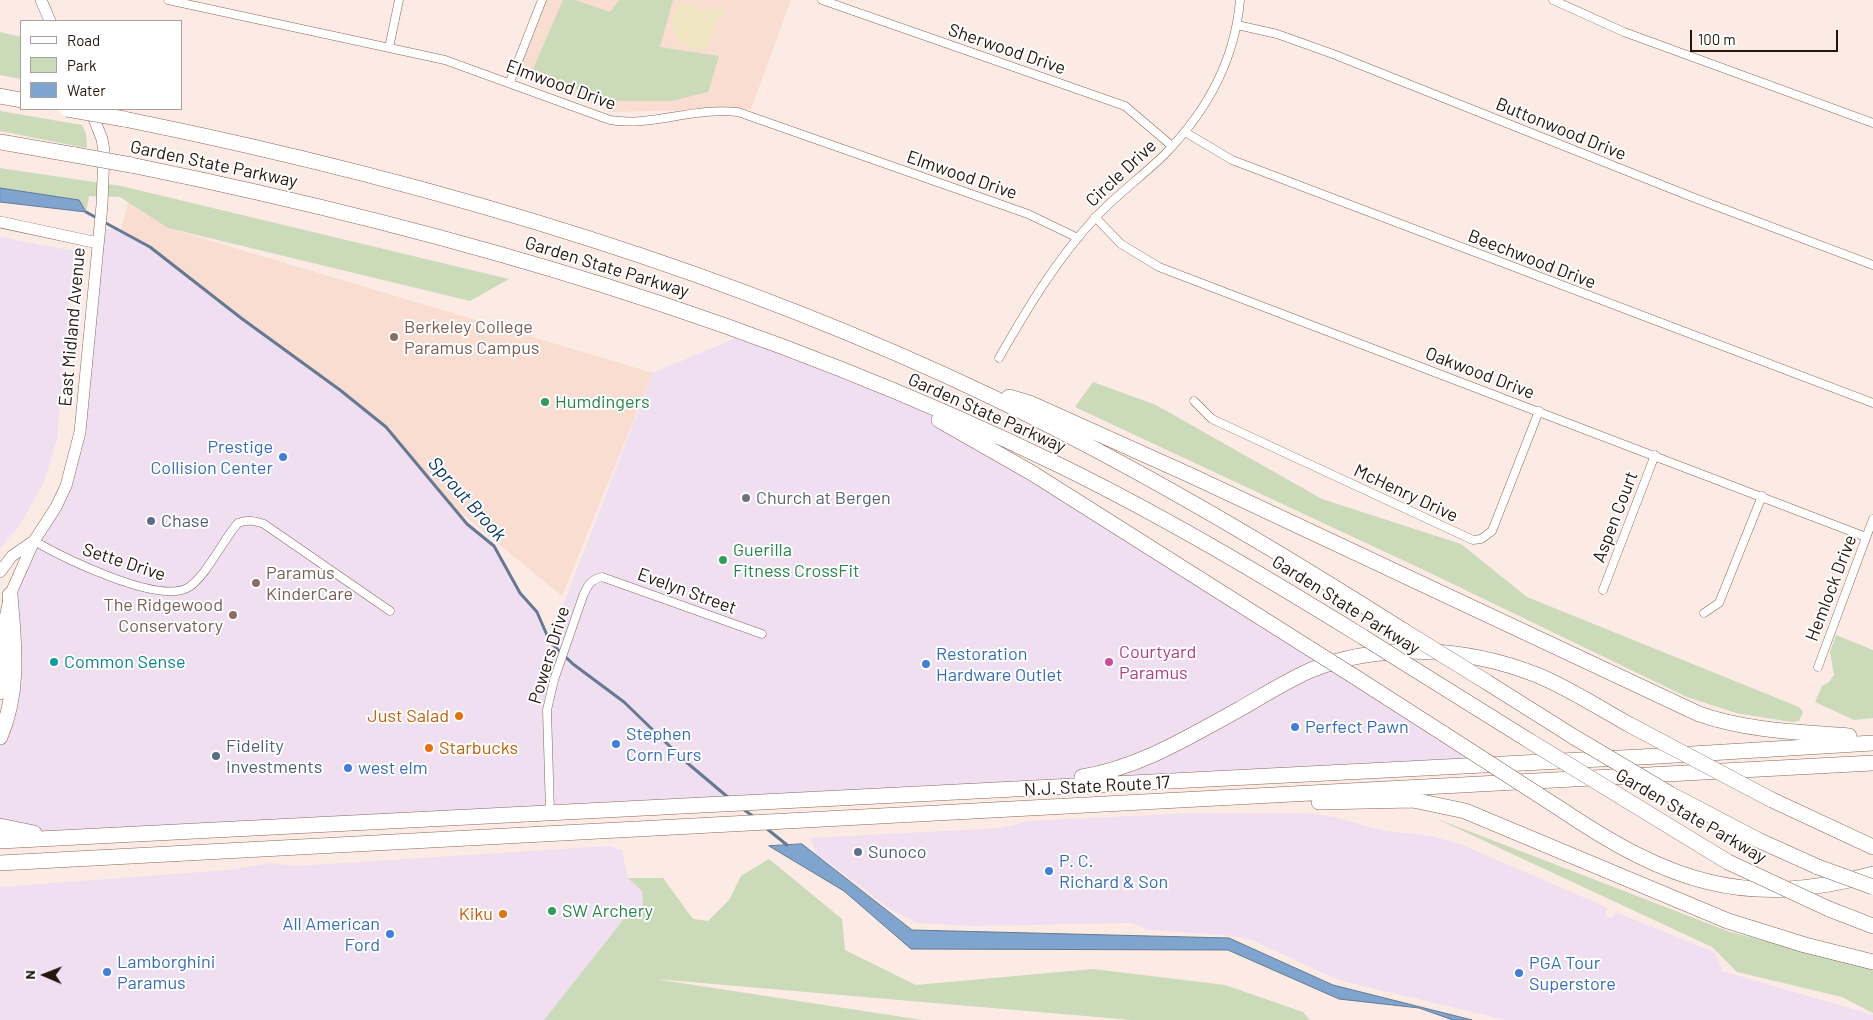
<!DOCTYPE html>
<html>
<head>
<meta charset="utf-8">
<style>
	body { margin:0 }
	#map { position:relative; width:1873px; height:1020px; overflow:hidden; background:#fbebe4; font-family:Barlow,sans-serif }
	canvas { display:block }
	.legend { position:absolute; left:20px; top:20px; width:162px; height:90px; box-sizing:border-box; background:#fff; border:1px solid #a7a29f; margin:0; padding:6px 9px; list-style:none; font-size:15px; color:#23160f }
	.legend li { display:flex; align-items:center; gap:10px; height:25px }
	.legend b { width:25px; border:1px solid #a7a29f }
	.north { position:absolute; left:20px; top:950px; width:50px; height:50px; -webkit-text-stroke:4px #fff; paint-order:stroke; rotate:271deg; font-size:14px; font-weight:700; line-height:20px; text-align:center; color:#23160f }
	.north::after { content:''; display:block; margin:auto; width:18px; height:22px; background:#23160f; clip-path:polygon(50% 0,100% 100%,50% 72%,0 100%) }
	.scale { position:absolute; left:1690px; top:30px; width:148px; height:22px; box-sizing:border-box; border:2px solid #23160f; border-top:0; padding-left:6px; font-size:15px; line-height:18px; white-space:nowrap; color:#23160f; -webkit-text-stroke:4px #fff; paint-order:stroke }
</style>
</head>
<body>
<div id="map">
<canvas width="1873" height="1020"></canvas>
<ul class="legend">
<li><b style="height:6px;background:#fff"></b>Road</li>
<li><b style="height:14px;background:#cbdab9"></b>Park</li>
<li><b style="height:14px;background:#7fa4cd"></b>Water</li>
</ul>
<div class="north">N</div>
<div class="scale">100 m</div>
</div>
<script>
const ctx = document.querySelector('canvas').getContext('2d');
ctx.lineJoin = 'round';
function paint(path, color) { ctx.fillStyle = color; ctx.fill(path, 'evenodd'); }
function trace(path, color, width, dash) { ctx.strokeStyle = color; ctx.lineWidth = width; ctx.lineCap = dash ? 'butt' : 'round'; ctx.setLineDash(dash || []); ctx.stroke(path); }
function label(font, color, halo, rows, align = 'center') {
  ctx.font = font + ' Barlow,sans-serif'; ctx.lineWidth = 4; ctx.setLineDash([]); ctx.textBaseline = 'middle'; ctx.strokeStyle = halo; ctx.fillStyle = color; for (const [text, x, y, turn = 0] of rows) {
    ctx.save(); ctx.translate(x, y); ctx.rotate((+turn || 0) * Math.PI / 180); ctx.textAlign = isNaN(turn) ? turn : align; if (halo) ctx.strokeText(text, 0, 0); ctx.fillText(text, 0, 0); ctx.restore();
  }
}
const commercial = new Path2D(`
	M 99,228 L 121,230 L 150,247 L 209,294 L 340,390 L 386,427 L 467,524 L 494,546 L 520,593 L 537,612 L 549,641 L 653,373 L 748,333 L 866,379 L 999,454 L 1481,764 L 67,839 L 0,826 L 0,737 L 5,726 L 10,595 L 74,464 Z
	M 0,237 L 74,251 L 57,439 L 44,482 L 20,525 L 0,548 Z
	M 1193,813 L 1305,813 L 1335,817 L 1384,831 L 1432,836 L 1462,845 L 1608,908 L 1605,915 L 1612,919 L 1616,912 L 1716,953 L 1722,971 L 1873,1015 L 1873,1020 L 1506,1020 L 1338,980 L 1252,940 L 1224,935 L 1147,930 L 1132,923 L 973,926 L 916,923 L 890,909 L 817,854 L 810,838 L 1001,828 L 1028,821 Z
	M 609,846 L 622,850 L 628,878 L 642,891 L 643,909 L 627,915 L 544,1020 L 0,1020 L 0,887 L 229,870 L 270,863 L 295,866 Z`);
const built = new Path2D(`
	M 542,0 L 791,0 L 751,109 L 610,112 L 515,70 Z
	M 128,202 L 168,228 L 653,373 L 562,596 L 449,503 L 386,427 L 340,390 L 209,294 L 150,247 L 121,230 Z`);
const green = new Path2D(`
	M 563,0 L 575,0 L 610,12 L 619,0 L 673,0 L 660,47 L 719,56 L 708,92 L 671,101 L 602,101 L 533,69 Z
	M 0,32 L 21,37 L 21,79 L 0,75 Z
	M 0,111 L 82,125 L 86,134 L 87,146 L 86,148 L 0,131 Z
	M 0,168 L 121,186 L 509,279 L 470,301 L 168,228 L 120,197 L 89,196 L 86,212 L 79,200 L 0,188 Z
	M 1093,382 L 1156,405 L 1322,499 L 1461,544 L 1527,597 L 1799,707 L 1803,712 L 1799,721 L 1792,722 L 1736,713 L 1687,697 L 1428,572 L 1075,407 Z
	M 1836,635 L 1873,650 L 1873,718 L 1854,720 L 1815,702 L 1822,686 L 1829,682 L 1834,675 L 1830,652 Z
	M 1435,818 L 1730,932 L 1873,968 L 1873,1013 L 1842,997 L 1737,972 L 1712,947 Z
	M 769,859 L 842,919 L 845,950 L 916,985 L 1093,969 L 1225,985 L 1303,1012 L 1310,1020 L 1132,1020 L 655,979 L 922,1020 L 544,1020 L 627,915 L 643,909 L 642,891 L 628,878 L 663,878 L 693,919 L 708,921 L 729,900 L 741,876 Z`);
const sand = new Path2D(`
	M 680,1 L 712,11 L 718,7 L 722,8 L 725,13 L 717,19 L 706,50 C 675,49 664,28 680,1 Z`);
const water = new Path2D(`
	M 0,188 L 79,200 L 86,212 L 0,202 Z
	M 802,844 L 912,930 L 1229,938 L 1333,985 L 1472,1020 L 1453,1020 L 1419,1008 L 1339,999 L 1228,950 L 911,949 L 844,891 L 769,846 Z`);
const stream = new Path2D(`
	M 86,212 L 97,218
	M 102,221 L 150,247 L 241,318 L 340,390 L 386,427 L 467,524 L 494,546 L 520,593 L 537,612 L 550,642 L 573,664 L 624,702 L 685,761 L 730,799
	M 743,809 L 754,817
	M 766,828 L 787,845`);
const street = new Path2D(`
	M 168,0 L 445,60 L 610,120 C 651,127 693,107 738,112 L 1028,214 L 1078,238
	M 822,0 L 1125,106 L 1172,146
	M 1553,0 L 1624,32 L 1873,123
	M 1237,25 L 1277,34 L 1333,54 L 1692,197 L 1873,265
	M 389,48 L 399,0
	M 510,82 L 542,0
	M 1185,132 L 1232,160 L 1873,403
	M 1095,217 L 1121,244 L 1159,267 L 1866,537
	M 999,358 C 1027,309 1056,260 1095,218 C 1117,194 1143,176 1165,154 C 1207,111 1235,60 1240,0
	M 1194,401 L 1212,419 L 1473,540 L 1481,539 L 1492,531 L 1539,411
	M 34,541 C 62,557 160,606 189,587 C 206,576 223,540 238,523 C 248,519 255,521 264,524 L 390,611
	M 1603,590 L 1655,455
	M 1704,613 L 1719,603 L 1762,496
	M 1818,667 L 1873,519
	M 550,812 L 547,710 L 554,680 L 583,596 C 588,585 590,580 602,577 L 762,634`);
const secondary = new Path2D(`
	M 41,0 L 50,21
	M 0,222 L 98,243
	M 0,572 L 12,556 L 34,541
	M 0,694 L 5,670 L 4,622 L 10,595 L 34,541 L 56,507 L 66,486 L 80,432 L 102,205 L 104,151 L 102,139 L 90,109`);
const highway = new Path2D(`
	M 0,96 L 21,100
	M 124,119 C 421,179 718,266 992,397 C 1135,466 1270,546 1404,631
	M 0,142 L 75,155
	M 131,165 C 454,231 764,321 1061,466 C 1165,517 1264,576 1363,637
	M 1009,397 L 1032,404 L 1192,476 L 1699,714 C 1748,731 1798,732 1849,736
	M 939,420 L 1032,473 L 1309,648
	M 1414,669 L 1528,740
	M 1352,675 L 1444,734
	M 1485,681 L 1574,737
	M 0,737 C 20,690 14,644 10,595
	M 1082,777 C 1140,767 1187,738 1238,710 C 1261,697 1286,681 1311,670 C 1382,642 1466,647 1537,675 C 1569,688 1599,708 1630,725
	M 1670,794 L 1758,840 L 1818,867
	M 1623,798 L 1728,862
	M 1770,799 L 1873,847
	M 1319,802 L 1413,800 L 1465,811 L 1728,921 L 1805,945 L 1873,962
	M 1562,810 C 1668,881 1745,910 1873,874
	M 0,826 L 34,833
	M 0,841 L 1659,756 L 1873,743
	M 0,863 L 1873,763
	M 1829,909 L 1873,926`);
const highwayBridge = new Path2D(`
	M 67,109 L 124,119
	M 75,155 L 131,165
	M 1404,631 L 1485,681
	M 1363,637 L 1414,669
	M 1309,648 L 1352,675
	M 1630,725 L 1770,799
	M 1444,734 L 1562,810
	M 1574,737 L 1670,794
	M 1528,740 L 1623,798
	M 1728,862 L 1829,909
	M 1818,867 L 1873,887`);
const markers = [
	[394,337,5,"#8d6e63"],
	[545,402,5,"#2e9e5b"],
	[283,457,5,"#3f7fe0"],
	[746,498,5,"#6b7280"],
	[151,521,5,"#5c6f8a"],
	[723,560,5,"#2e9e5b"],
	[256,583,5,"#8d6e63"],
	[233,615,5,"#8d6e63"],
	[54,662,5,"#0f9aa8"],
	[1109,662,5,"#d1479c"],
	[926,664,5,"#3f7fe0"],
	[459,716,5,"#e8710a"],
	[1295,727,5,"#3f7fe0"],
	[616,744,5,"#3f7fe0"],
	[429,748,5,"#e8710a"],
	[216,756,5,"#5c6f8a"],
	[348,768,5,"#3f7fe0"],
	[858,852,5,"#5c6f8a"],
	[1049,871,5,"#3f7fe0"],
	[552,911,5,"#2e9e5b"],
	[503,914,5,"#e8710a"],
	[390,934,5,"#3f7fe0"],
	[107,972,5,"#3f7fe0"],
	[1519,973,5,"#3f7fe0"]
];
const streetNames = [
	["Sherwood Drive",1007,49,19],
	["Elmwood Drive",561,85,20],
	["Buttonwood Drive",1561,129,22],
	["Garden State Parkway",214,164,12],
	["Circle Drive",1121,173,-43],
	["Elmwood Drive",962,175,19],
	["Beechwood Drive",1532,259,21],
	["Garden State Parkway",607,267,17],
	["East Midland Avenue",72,327,-85],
	["Oakwood Drive",1480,373,21],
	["Garden State Parkway",987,413,24],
	["McHenry Drive",1406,493,25],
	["Aspen Court",1615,517,-69],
	["Sette Drive",124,562,18],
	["Hemlock Drive",1831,588,-69],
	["Evelyn Street",687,591,20],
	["Garden State Parkway",1346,605,32],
	["Powers Drive",549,655,-73],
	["N.J. State Route 17",1097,786,-3],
	["Garden State Parkway",1691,816,30]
];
const educationNames = [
	["Berkeley College",404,327],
	["Paramus Campus",404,348],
	["Paramus",266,573],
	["KinderCare",266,594],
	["The Ridgewood",223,605,"right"],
	["Conservatory",223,626,"right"]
];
const leisureNames = [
	["Humdingers",555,402],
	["Guerilla",733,550],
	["Fitness CrossFit",733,571],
	["SW Archery",562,911]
];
const shopNames = [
	["Prestige",273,447,"right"],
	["Collision Center",273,468,"right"],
	["Restoration",936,654],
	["Hardware Outlet",936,675],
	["Perfect Pawn",1305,727],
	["Stephen",626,734],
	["Corn Furs",626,755],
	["west elm",358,768],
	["P. C.",1059,861],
	["Richard & Son",1059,882],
	["All American",380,924,"right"],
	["Ford",380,945,"right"],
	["Lamborghini",117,962],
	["Paramus",117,983],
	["PGA Tour",1529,963],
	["Superstore",1529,984]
];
const worshipNames = [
	["Church at Bergen",756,498]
];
const serviceNames = [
	["Chase",161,521],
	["Fidelity",226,746],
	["Investments",226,767],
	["Sunoco",868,852]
];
const hotelNames = [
	["Courtyard",1119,652],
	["Paramus",1119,673]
];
const cultureNames = [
	["Common Sense",64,662]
];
const foodNames = [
	["Just Salad",449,716],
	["Starbucks",439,748,"left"],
	["Kiku",493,914]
];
const waterNames = [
	["Sprout Brook",467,499,48]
];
paint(commercial, '#efdff1');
paint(built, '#f8ddd0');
paint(green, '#cbdab9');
paint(sand, '#efe5c0');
paint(water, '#7fa4cd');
trace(water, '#637994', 1);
trace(stream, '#637994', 3);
trace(street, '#896858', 9);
trace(secondary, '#896858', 12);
trace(highway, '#896858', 16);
trace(street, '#fff', 8);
trace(secondary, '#fff', 11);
trace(highway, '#fff', 15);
trace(highwayBridge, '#896858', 16, []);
trace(highwayBridge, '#fff', 15);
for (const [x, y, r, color] of markers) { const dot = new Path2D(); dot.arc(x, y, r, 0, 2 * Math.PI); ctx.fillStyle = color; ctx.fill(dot); trace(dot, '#fff', 2); }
label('18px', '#23160f', '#fff', streetNames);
label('18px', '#785e54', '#fff', educationNames, 'left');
label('18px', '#27864d', '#fff', leisureNames, 'left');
label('18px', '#366cbe', '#fff', shopNames, 'left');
label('18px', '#5b616d', '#fff', worshipNames, 'left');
label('18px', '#4e5e75', '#fff', serviceNames, 'left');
label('18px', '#b23c85', '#fff', hotelNames, 'left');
label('18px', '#0d838f', '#fff', cultureNames, 'left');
label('18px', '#c56008', '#fff', foodNames, 'right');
label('italic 19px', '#00386a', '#fff', waterNames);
</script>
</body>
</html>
